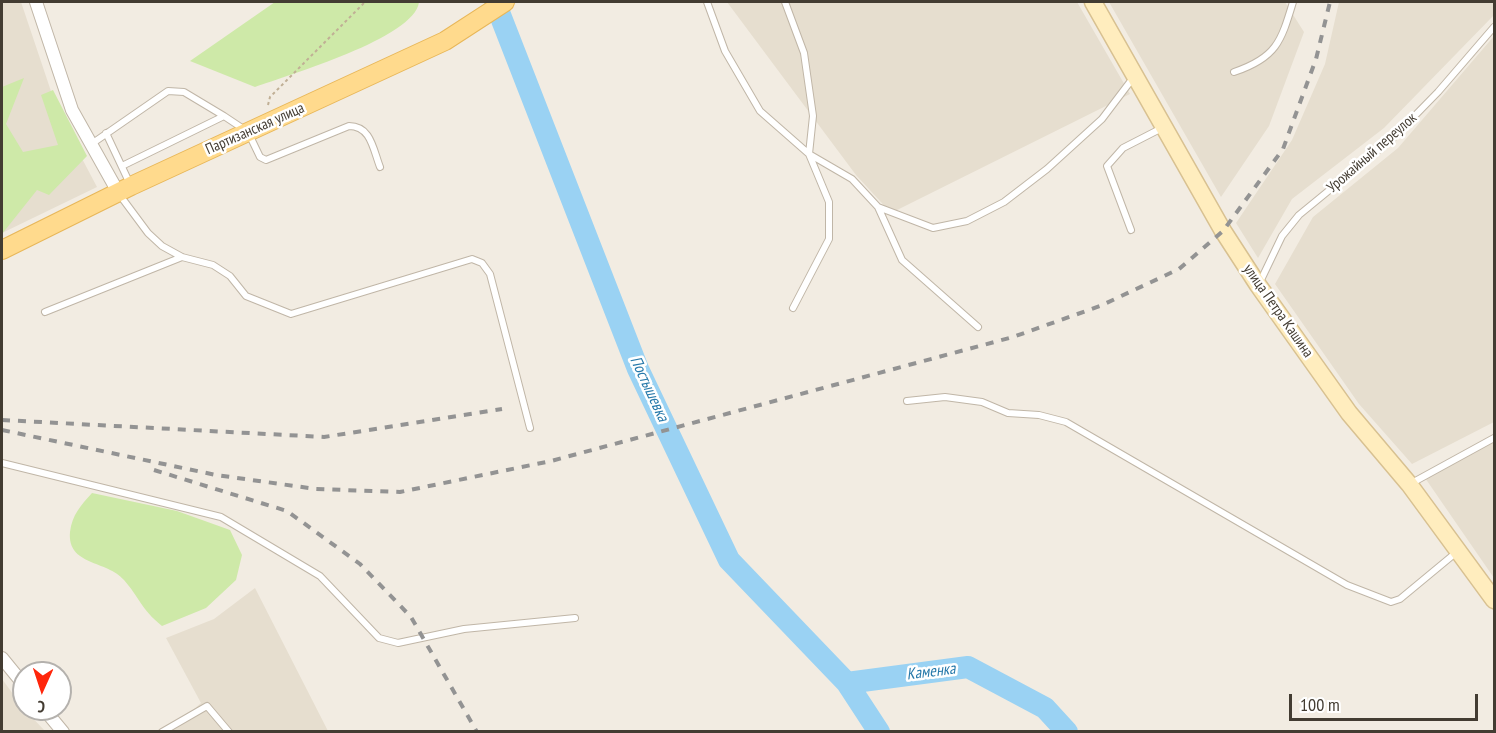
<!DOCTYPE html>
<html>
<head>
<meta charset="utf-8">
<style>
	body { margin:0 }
	#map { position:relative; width:1496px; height:733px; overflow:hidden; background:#f2ece2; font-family:"PT Sans Narrow",sans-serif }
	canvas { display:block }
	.frame { position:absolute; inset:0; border:3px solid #433c32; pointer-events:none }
	.north { position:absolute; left:12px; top:661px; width:60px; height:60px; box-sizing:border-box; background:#fff; border:2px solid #b4b1ad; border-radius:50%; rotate:183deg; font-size:16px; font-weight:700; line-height:24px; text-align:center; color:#433c32 }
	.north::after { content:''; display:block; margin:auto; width:21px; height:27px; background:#ff260b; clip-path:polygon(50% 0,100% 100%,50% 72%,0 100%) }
	.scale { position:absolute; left:1289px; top:694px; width:189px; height:27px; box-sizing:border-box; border:3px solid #433c32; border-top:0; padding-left:8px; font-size:18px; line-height:21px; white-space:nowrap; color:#433c32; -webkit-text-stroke:4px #fff; paint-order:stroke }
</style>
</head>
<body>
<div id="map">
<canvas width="1496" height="733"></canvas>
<div class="frame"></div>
<div class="north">С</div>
<div class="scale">100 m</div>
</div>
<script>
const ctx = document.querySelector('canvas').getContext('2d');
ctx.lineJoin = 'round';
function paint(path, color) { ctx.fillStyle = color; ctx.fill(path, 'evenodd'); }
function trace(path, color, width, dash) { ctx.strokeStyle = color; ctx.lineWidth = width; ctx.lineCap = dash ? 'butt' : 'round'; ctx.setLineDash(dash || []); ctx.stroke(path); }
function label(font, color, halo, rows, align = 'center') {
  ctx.font = font + ' "PT Sans Narrow",sans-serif'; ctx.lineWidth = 5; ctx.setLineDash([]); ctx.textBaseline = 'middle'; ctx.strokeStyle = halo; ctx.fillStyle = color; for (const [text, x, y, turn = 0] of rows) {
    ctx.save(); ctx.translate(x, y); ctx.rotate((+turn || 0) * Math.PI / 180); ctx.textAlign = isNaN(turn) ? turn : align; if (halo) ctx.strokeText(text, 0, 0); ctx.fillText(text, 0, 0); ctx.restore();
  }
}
const residential = new Path2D(`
	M 2,2 L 21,2 L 59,115 L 97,187 L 2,233 Z
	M 727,2 L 1077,2 L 1130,94 L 891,213 L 856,175 Z
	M 1109,2 L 1285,2 L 1304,32 L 1269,126 L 1221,197 Z
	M 1339,2 L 1494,2 L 1494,15 L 1384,128 L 1292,199 L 1258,258 L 1236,223 L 1292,140 L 1325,64 Z
	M 1494,36 L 1494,422 L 1412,464 L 1359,404 L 1275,284 L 1313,217 L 1398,148 Z
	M 1494,440 L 1494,578 L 1423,475 Z
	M 255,588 L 328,731 L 169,731 L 201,703 L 166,638 L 214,619 Z
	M 2,679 L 24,709 L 45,731 L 2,731 Z`);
const green = new Path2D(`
	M 275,2 L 419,2 C 415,38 288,75 255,87 L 190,61 Z
	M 24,78 L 6,124 L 23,152 L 58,145 L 41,95 L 53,90 L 87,156 L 49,195 L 37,190 L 2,234 L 2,87 Z
	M 92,493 L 177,511 L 230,530 L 242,555 L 236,580 L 206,608 L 162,626 C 141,609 139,597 124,580 C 107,560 67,566 70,532 C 72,515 81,505 92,493 Z`);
const river = new Path2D(`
	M 495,2 L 638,369 L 729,560 L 847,683 L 879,732
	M 847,683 L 968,667 L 1045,708 L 1067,732`);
const path = new Path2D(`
	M 268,105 L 270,97 L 365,2`);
const lane = new Path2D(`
	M 707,2 L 725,51 L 760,111 L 809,154 L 852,179 L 878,207 L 933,228 L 967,221 L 1004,202 L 1047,169 L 1102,119 L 1133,78
	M 785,2 L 804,53 L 813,116 L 809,154 L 829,202 L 829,239 L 793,308
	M 1234,72 C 1276,58 1281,42 1293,2
	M 106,133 L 130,184
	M 90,145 L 168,91 L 184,92 L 224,116
	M 122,166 L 224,116 L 248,132 L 260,157 L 266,160 L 349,126 C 371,126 373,149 380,167
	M 119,194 L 148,233 L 162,246 L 182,257 L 213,265 L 230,276 L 246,296 L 291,314 L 472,259 L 482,263 L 490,274 L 530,428
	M 878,207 L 902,260 L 978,327
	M 1131,230 L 1107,166 L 1123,148 L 1162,128
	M 1260,282 L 1282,236 L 1299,215 L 1393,138 L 1438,92 L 1494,27
	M 45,312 L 182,257
	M 907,401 L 945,397 L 982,402 L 1008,413 L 1039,415 L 1066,422 L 1347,585 L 1391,602 L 1400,599 L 1458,551
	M 2,463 L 221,517 L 320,576 L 379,638 L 398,643 L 464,629 L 575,618
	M 1410,484 L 1494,438
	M 162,732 L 207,706 L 229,732`);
const street = new Path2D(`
	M 36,2 L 72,110 L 118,192
	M 2,658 L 24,685
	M 44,709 L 63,732`);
const secondary = new Path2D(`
	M 1093,2 L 1223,231 L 1258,285 L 1349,413 L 1409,484 L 1494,600`);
const primary = new Path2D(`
	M 2,250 L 131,186 L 445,41 L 505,2`);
const rail = new Path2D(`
	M 2,420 L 324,437 L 502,409
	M 2,430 L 216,475 L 316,489 L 400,492 L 551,461 L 1013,337 L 1100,306 L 1179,269 L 1223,231 L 1283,149 L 1316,59 L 1330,2
	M 154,470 L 287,511 L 360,564 L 411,617 L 477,732`);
const streetNames = [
	["Партизанская улица",255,129,-24],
	["Урожайный переулок",1372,153,-41],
	["улица Петра Кашина",1278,311,55]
];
const waterNames = [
	["Постышевка",649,389,65],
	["Каменка",931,672,-7]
];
paint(residential, '#e6decf');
paint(green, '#cee9a8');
trace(river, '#9ad2f3', 22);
trace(lane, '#c0b6a7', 8);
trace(street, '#c0b6a7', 14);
trace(secondary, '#d8c191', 19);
trace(primary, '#e8b759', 20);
trace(path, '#c0af95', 2, [3, 3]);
trace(lane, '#fff', 6);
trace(street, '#fff', 12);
trace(secondary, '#ffedbe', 16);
trace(primary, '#ffda8d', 18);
trace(rail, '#939393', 4, [8, 8]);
label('15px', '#433c32', '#fff', streetNames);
label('italic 16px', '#2779aa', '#fff', waterNames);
</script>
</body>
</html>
